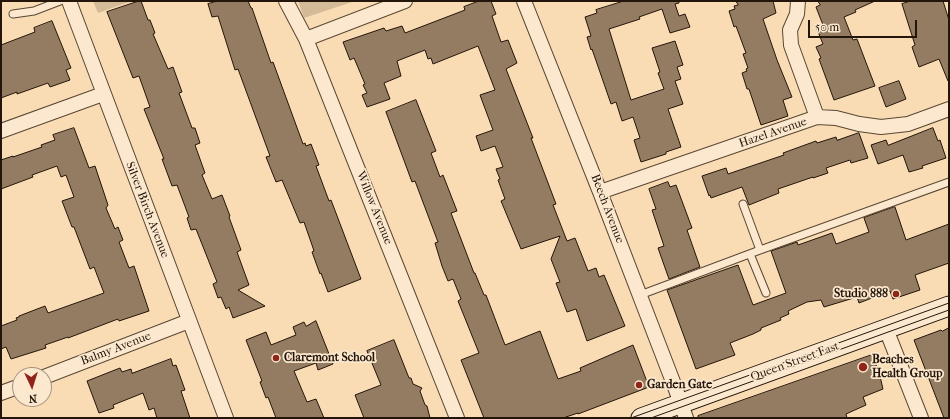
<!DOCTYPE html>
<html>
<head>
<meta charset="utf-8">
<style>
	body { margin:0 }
	#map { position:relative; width:950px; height:419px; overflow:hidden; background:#f9dcb4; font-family:"IM FELL French Canon",serif }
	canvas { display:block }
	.frame { position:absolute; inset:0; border:2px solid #24150a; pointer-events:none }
	.north { position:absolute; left:12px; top:367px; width:40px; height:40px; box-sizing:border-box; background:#fbe8ce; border:1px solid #a59480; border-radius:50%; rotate:176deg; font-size:11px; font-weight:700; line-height:16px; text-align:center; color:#24150a }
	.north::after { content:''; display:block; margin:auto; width:14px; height:18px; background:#8f2418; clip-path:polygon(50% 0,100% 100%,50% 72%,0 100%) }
	.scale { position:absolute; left:808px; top:20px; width:109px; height:18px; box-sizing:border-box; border:2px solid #24150a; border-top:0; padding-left:5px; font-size:12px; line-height:14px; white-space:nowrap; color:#24150a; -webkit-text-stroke:3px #fbe8ce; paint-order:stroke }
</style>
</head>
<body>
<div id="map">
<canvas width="950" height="419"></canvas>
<div class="frame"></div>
<div class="north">N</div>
<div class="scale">50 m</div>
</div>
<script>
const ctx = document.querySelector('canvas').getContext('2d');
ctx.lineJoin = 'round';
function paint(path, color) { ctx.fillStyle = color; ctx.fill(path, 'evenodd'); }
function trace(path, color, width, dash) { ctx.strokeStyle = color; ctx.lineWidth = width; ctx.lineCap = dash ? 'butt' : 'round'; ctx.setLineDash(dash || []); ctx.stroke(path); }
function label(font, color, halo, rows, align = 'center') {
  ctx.font = font + ' "IM FELL French Canon",serif'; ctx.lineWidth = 3.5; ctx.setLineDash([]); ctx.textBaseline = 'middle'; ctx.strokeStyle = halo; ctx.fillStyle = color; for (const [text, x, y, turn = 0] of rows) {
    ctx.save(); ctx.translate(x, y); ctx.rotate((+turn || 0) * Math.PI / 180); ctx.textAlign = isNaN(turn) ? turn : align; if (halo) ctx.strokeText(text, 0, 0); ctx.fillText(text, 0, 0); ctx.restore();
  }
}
const green = new Path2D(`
	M 93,1 L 132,1 L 98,13 Z
	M 298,1 L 355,1 L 304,18 Z`);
const building = new Path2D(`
	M 139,1 L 141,1 L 148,20 L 150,20 L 155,33 L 153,34 L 168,69 L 173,67 L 182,92 L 179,93 L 192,128 L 195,128 L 200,143 L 195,145 L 205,173 L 202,175 L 212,199 L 222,195 L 230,216 L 229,217 L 241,250 L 237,252 L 249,285 L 238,290 L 265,306 L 233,318 L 229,307 L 226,309 L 221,297 L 218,298 L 213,284 L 217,282 L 196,229 L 191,230 L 187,218 L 189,217 L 177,185 L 172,186 L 162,159 L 164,159 L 144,109 L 150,107 L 139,76 L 133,78 L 107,12 Z
	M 218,1 L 248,1 L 251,8 L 252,8 L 271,63 L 273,62 L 303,144 L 305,143 L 306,146 L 311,144 L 319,165 L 316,166 L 329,201 L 331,200 L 361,279 L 328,292 L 321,273 L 320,274 L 312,252 L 314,251 L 312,245 L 304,222 L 300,223 L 282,180 L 276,182 L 266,157 L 270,156 L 238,69 L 235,70 L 218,16 L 212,17 L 208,4 Z
	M 479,1 L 491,1 L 496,14 L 492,16 L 501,42 L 508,40 L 517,63 L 506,69 L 533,138 L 531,138 L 556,204 L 553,205 L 567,241 L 575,238 L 588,271 L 596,268 L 599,277 L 604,275 L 625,326 L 587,341 L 576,309 L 567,312 L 556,283 L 560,282 L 551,259 L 560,236 L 521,249 L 501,201 L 505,199 L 498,180 L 500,179 L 496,169 L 503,167 L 495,146 L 481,151 L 476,136 L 493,130 L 480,95 L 495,90 L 478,46 L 433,64 L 431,58 L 428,59 L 425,50 L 397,61 L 401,76 L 384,83 L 390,99 L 367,107 L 362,95 L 367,93 L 363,85 L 365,84 L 354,58 L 350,60 L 343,42 L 384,28 L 386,31 L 402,26 L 405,33 L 465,10 L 464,7 Z
	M 624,1 L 679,1 L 679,3 L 675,4 L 679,16 L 685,14 L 690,27 L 670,33 L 662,9 L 639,17 L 640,19 L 609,29 L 631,100 L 664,89 L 658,73 L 660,72 L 652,48 L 675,41 L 683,65 L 677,67 L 681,79 L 675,81 L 683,104 L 668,109 L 681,147 L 666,152 L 666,154 L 641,162 L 634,140 L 640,138 L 633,117 L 622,121 L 616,102 L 611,104 L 592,49 L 591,50 L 587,37 L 591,36 L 585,17 L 597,13 L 596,10 Z
	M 736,1 L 773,1 L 776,13 L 763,19 L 777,60 L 792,97 L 783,100 L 788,116 L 761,125 L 749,89 L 747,89 L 742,73 L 747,71 L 746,69 L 748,68 L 743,54 L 746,53 L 736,26 L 734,27 L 729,11 L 735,9 L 734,6 L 738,5 Z
	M 818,1 L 875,1 L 855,10 L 856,12 L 844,17 L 853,40 L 857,39 L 875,86 L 834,100 L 819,59 L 821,58 L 816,47 L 823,44 L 816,27 L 823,25 L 816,7 L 820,5 Z
	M 911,1 L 943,1 L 949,20 L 949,81 L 948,81 L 939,59 L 919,67 L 912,47 L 915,45 L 902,4 Z
	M 52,21 L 71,68 L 66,70 L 70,80 L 50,87 L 48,83 L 17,94 L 17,92 L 1,98 L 1,45 L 35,32 L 34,28 Z
	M 899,81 L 906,99 L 886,107 L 879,88 Z
	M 416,100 L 436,151 L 431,153 L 440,177 L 443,175 L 457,211 L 451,213 L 474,273 L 475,273 L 484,295 L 486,295 L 505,345 L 540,331 L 558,379 L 581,371 L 580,368 L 633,345 L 649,387 L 578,414 L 578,413 L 563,418 L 484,418 L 461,360 L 479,353 L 458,301 L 461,299 L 453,279 L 448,281 L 442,266 L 435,243 L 438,242 L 415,181 L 412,182 L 386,112 Z
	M 74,128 L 89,168 L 95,166 L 108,205 L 106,208 L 115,229 L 118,227 L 123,240 L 119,242 L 129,268 L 134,266 L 149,311 L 119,321 L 118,319 L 68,338 L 68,337 L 45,345 L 46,348 L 11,359 L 6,347 L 1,349 L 1,326 L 17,320 L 16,318 L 19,317 L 19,316 L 45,306 L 48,313 L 104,293 L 94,267 L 90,269 L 74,227 L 72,227 L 62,201 L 74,197 L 66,175 L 61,177 L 57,166 L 32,175 L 33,177 L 1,189 L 1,160 L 13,156 L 13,157 L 42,147 L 41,145 L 55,140 L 53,135 Z
	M 933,128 L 938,141 L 940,140 L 946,158 L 922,166 L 923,168 L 909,172 L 903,155 L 878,164 L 871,145 L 886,140 L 888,145 Z
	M 859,133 L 868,158 L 851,163 L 850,160 L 826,168 L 828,173 L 813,178 L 813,177 L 778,189 L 779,193 L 749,205 L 742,187 L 711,198 L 710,195 L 709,196 L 702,176 L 726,168 L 728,174 L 784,155 L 783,153 L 816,141 L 817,143 L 836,137 L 837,140 Z
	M 668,182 L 670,187 L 676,185 L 692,228 L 687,230 L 700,267 L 669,279 L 658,248 L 664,246 L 652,210 L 656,209 L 649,189 Z
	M 895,207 L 906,240 L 949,224 L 949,263 L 915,275 L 920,290 L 893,299 L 890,291 L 859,303 L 857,297 L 824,307 L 821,300 L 807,302 L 788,311 L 789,314 L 780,318 L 781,320 L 761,328 L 761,330 L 753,334 L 730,343 L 735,355 L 696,369 L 667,290 L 738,265 L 753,305 L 786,293 L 771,251 L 797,242 L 798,245 L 832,233 L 836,244 L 869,232 L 864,218 Z
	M 316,321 L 333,364 L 318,370 L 316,363 L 294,371 L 307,402 L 316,399 L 324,418 L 276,418 L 268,397 L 266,398 L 260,382 L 262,381 L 246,340 L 266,332 L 271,345 L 296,335 L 293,327 L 304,322 L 306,326 Z
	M 949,328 L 949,418 L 944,418 L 914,340 L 941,330 L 942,331 Z
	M 394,340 L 409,378 L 411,378 L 413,384 L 422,388 L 420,391 L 425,405 L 427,406 L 430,418 L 364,418 L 355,395 L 381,385 L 367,351 Z
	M 872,355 L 879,372 L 883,389 L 863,397 L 866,405 L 846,414 L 847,418 L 698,418 L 698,416 Z
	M 171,359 L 173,366 L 176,365 L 185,390 L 181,391 L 190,418 L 157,418 L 154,408 L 149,410 L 143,393 L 113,405 L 114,408 L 99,413 L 87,381 L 120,368 L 122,372 L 131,369 L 132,373 Z`);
const lane = new Path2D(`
	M 13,14 L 34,11 L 60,1
	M 743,204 L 760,250
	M 750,254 L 766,293
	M 640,295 L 760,250 L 949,182`);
const street = new Path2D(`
	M 69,1 L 226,418
	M 286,1 L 306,39 L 457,418
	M 524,1 L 600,192 L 675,387 L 686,418
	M 798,1 L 797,14 L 790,30 L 791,45 L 817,117
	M 306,39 L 405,1
	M 1,131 L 103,94
	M 600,192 L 817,117 L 836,118 L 859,124 L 881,127 L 908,124 L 949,109
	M 886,329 L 921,418
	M 44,377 L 189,321
	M 1,393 L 20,386`);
const secondary = new Path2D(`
	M 641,418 L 949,306`);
const tram = new Path2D(`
	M 631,418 L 949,303
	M 651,418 L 949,310`);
const markers = [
	[896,294,4,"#8f2418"],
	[276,358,4,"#8f2418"],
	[863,367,5,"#8f2418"],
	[639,385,4,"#8f2418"]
];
const streetNames = [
	["Hazel Avenue",773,133,-19],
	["Willow Avenue",374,208,68],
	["Beech Avenue",607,209,69],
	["Silver Birch Avenue",147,210,69],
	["Balmy Avenue",116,349,-21],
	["Queen Street East",795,362,-20]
];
const poiNames = [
	["Studio 888",888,294,"right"],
	["Claremont School",284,358],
	["Beaches",872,360],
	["Health Group",872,374],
	["Garden Gate",647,385]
];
paint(green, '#d5ba97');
paint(building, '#937c62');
trace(building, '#24150a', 1);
trace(lane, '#594734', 9);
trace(street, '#594734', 16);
trace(secondary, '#24150a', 21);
trace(lane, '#fbe8ce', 7);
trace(street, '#fbe8ce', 14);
trace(secondary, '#fbe8ce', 19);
trace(tram, '#24150a', 1);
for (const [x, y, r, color] of markers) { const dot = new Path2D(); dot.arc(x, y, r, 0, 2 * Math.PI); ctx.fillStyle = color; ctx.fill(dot); trace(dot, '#fbe8ce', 1.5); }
label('12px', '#24150a', '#fbe8ce', streetNames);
label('bold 12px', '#24150a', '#fbe8ce', poiNames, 'left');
</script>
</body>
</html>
